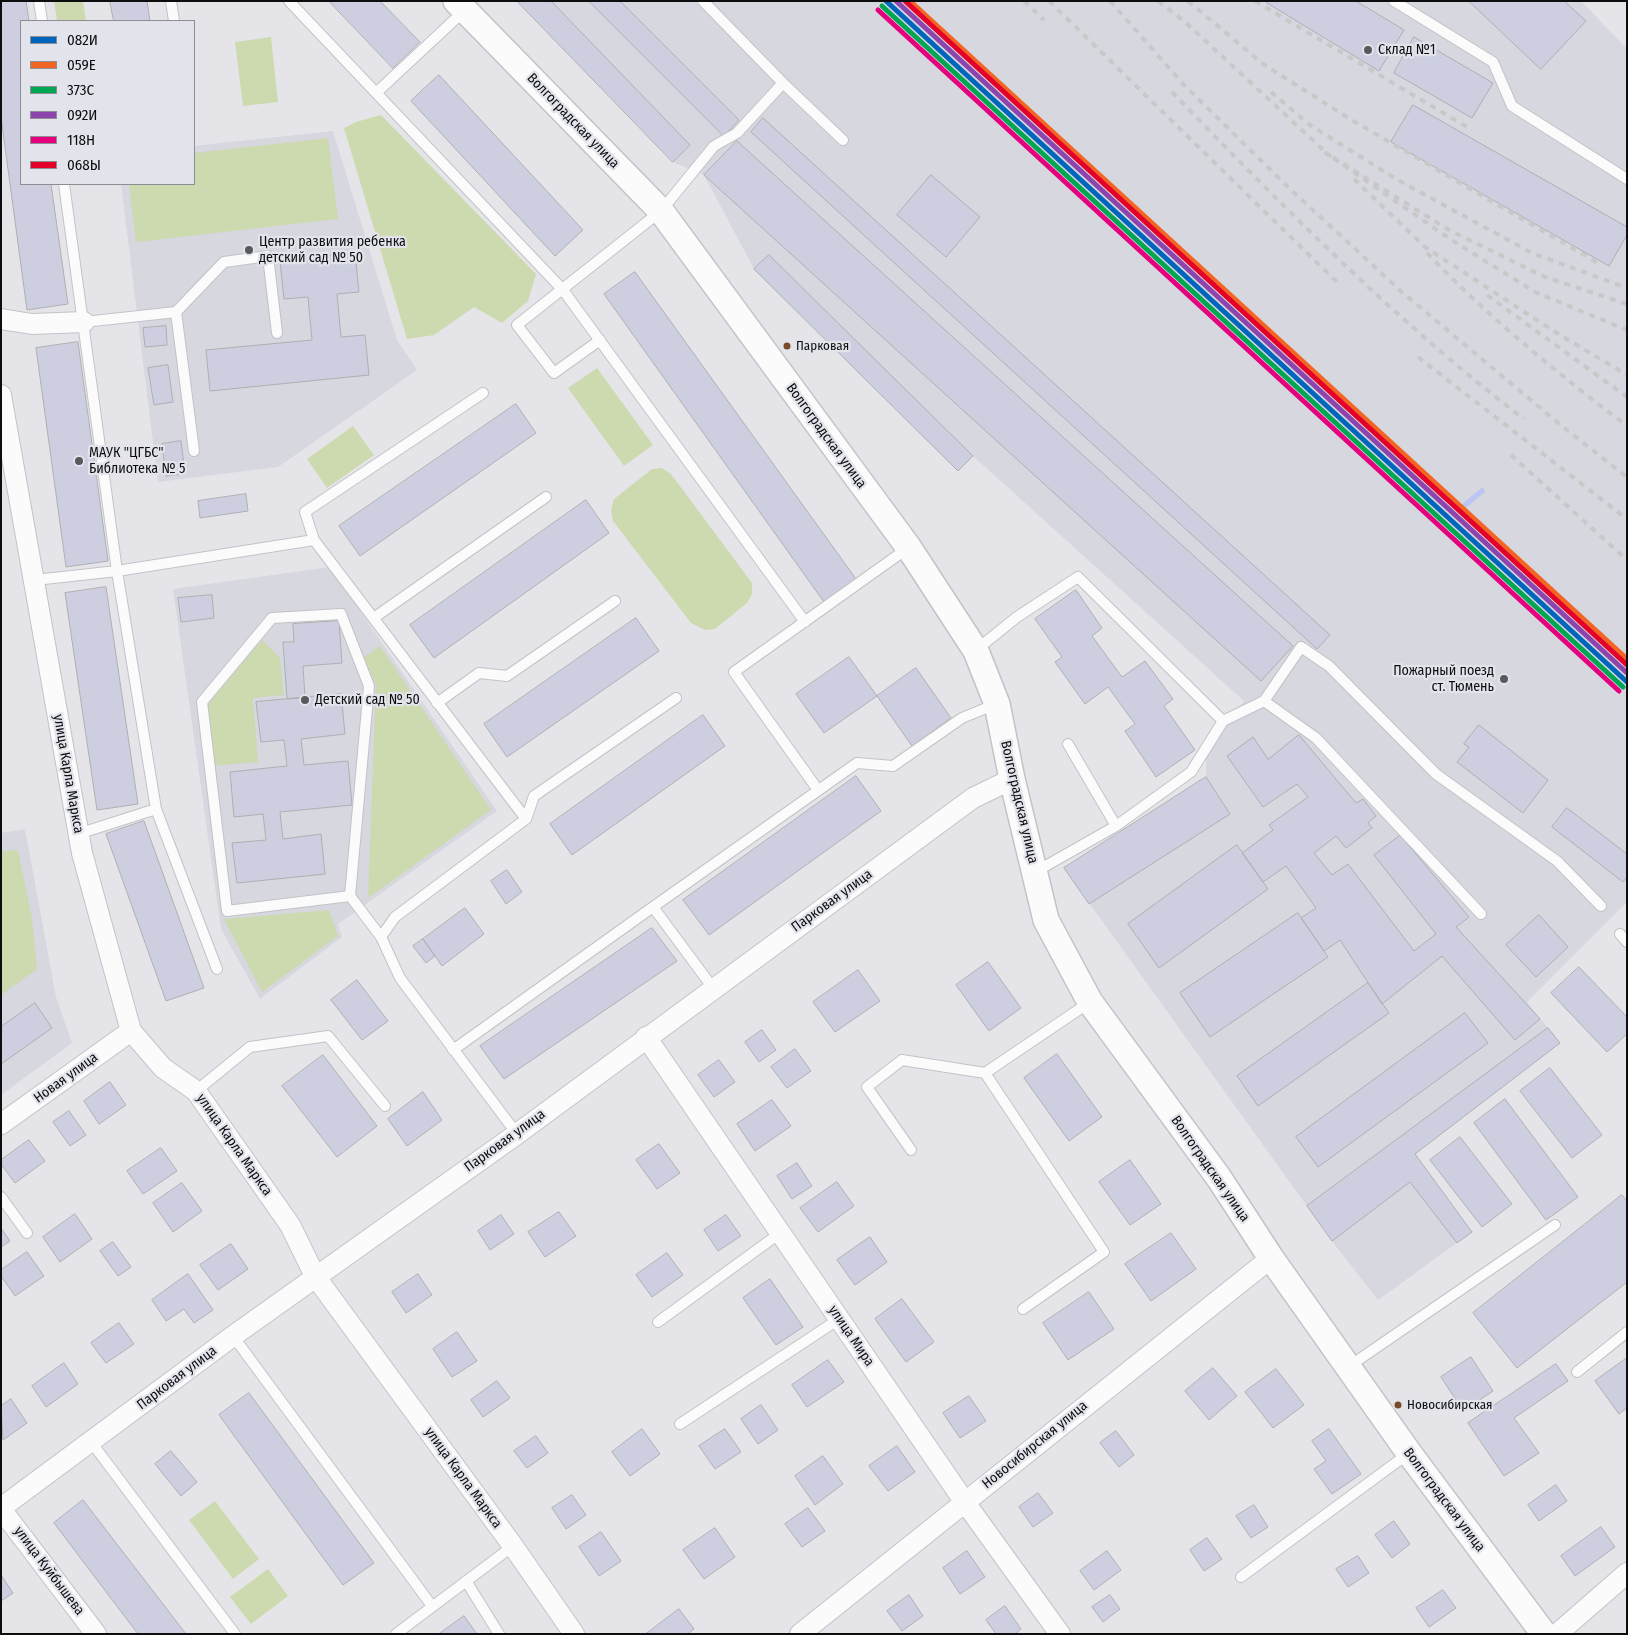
<!DOCTYPE html>
<html>
<head>
<meta charset="utf-8">
<style>
	body { margin:0 }
	#map { position:relative; width:1628px; height:1635px; overflow:hidden; background:#e5e5e9; font-family:"Fira Sans Condensed",sans-serif }
	canvas { display:block }
	.frame { position:absolute; inset:0; border:2px solid #0c0d0f; pointer-events:none }
	.legend { position:absolute; left:20px; top:20px; width:175px; height:165px; box-sizing:border-box; background:#e3e4eb; border:1px solid #8d8e93; margin:0; padding:6px 9px; list-style:none; font-size:15px; color:#0c0d0f }
	.legend li { display:flex; align-items:center; gap:10px; height:25px }
	.legend b { width:25px; border:1px solid #8d8e93 }
</style>
</head>
<body>
<div id="map">
<canvas width="1628" height="1635"></canvas>
<div class="frame"></div>
<ul class="legend">
<li><b style="height:6px;background:#0065bd"></b>082И</li>
<li><b style="height:6px;background:#f26522"></b>059Е</li>
<li><b style="height:6px;background:#00a651"></b>373C</li>
<li><b style="height:6px;background:#8e44ad"></b>092И</li>
<li><b style="height:6px;background:#e5007d"></b>118Н</li>
<li><b style="height:6px;background:#e4002b"></b>068Ы</li>
</ul>
</div>
<script>
const ctx = document.querySelector('canvas').getContext('2d');
ctx.lineJoin = 'round';
function paint(path, color) { ctx.fillStyle = color; ctx.fill(path, 'evenodd'); }
function trace(path, color, width, dash) { ctx.strokeStyle = color; ctx.lineWidth = width; ctx.lineCap = dash ? 'butt' : 'round'; ctx.setLineDash(dash || []); ctx.stroke(path); }
function label(font, color, halo, rows, align = 'center') {
  ctx.font = font + ' "Fira Sans Condensed",sans-serif'; ctx.lineWidth = 4.5; ctx.setLineDash([]); ctx.textBaseline = 'middle'; ctx.strokeStyle = halo; ctx.fillStyle = color; for (const [text, x, y, turn = 0] of rows) {
    ctx.save(); ctx.translate(x, y); ctx.rotate((+turn || 0) * Math.PI / 180); ctx.textAlign = isNaN(turn) ? turn : align; if (halo) ctx.strokeText(text, 0, 0); ctx.fillText(text, 0, 0); ctx.restore();
  }
}
const built = new Path2D(`
	M 517,1 L 1581,1 L 1627,49 L 1627,902 L 1527,1002 L 1560,1043 L 1415,1154 L 1472,1232 L 1378,1300 L 1332,1241 L 1064,868 L 1206,777 L 1206,755 L 1244,701 L 973,456 L 958,471 L 754,269 L 704,175 L 673,162 Z
	M 333,131 L 397,340 L 417,370 L 278,467 L 158,482 L 121,184 L 194,184 L 194,146 Z
	M 330,567 L 497,811 L 338,924 L 342,937 L 260,999 L 221,929 L 173,589 Z
	M 25,829 L 56,997 L 72,1043 L 1,1095 L 1,833 Z`);
const green = new Path2D(`
	M 54,1 L 83,1 L 86,21 L 57,21 Z
	M 271,37 L 278,102 L 243,106 L 235,42 Z
	M 381,115 L 536,274 L 528,301 L 502,323 L 474,307 L 434,335 L 407,339 L 344,128 L 356,122 Z
	M 328,138 L 338,219 L 136,242 L 129,184 L 194,184 L 194,153 Z
	M 597,368 L 653,445 L 624,466 L 568,388 Z
	M 353,426 L 374,455 L 327,488 L 307,459 Z
	M 662,468 L 671,474 L 752,583 L 752,594 L 747,603 L 715,629 L 705,630 L 691,623 L 613,521 L 611,510 L 614,499 L 652,469 Z
	M 262,640 L 280,658 L 284,695 L 253,698 L 258,762 L 211,766 L 205,708 Z
	M 380,646 L 491,810 L 368,898 L 376,685 L 364,657 Z
	M 18,850 L 32,918 L 37,969 L 1,995 L 1,851 Z
	M 329,910 L 338,936 L 262,992 L 224,919 Z
	M 215,1501 L 259,1559 L 233,1579 L 189,1520 Z
	M 268,1569 L 288,1596 L 251,1624 L 230,1597 Z`);
const stream = new Path2D(`
	M 1465,505 L 1482,491`);
const building = new Path2D(`
	M 1,1 L 26,1 L 29,21 L 21,21 L 21,184 L 51,184 L 68,304 L 27,310 L 1,117 Z
	M 110,1 L 147,1 L 150,21 L 114,21 Z
	M 329,1 L 380,1 L 420,42 L 393,68 Z
	M 517,1 L 551,1 L 690,145 L 673,162 Z
	M 589,1 L 620,1 L 739,120 L 724,136 Z
	M 1269,1 L 1356,1 L 1404,30 L 1379,71 L 1267,3 Z
	M 1469,1 L 1564,1 L 1586,21 L 1541,69 Z
	M 1414,37 L 1493,83 L 1472,118 L 1394,73 Z
	M 439,75 L 583,230 L 555,256 L 411,101 Z
	M 1413,105 L 1627,227 L 1627,235 L 1609,266 L 1391,142 Z
	M 763,118 L 1330,635 L 1317,649 L 751,132 Z
	M 737,141 L 1293,646 L 1261,681 L 704,175 Z
	M 931,175 L 980,217 L 946,257 L 897,215 Z
	M 355,253 L 359,292 L 337,294 L 341,337 L 365,335 L 369,375 L 210,391 L 206,350 L 312,340 L 308,297 L 284,299 L 280,261 Z
	M 769,255 L 973,456 L 958,471 L 754,269 Z
	M 635,272 L 856,579 L 824,602 L 604,294 Z
	M 166,326 L 167,345 L 145,347 L 143,328 Z
	M 78,342 L 108,561 L 66,567 L 36,348 Z
	M 168,365 L 173,402 L 154,405 L 148,368 Z
	M 516,404 L 536,433 L 360,556 L 339,526 Z
	M 181,441 L 185,474 L 166,476 L 162,444 Z
	M 246,494 L 248,511 L 200,518 L 198,501 Z
	M 586,500 L 609,533 L 434,658 L 410,625 Z
	M 106,587 L 138,804 L 97,810 L 65,593 Z
	M 1076,590 L 1102,628 L 1092,636 L 1122,677 L 1145,661 L 1173,699 L 1164,706 L 1195,750 L 1156,777 L 1125,731 L 1135,724 L 1108,687 L 1085,704 L 1055,662 L 1062,657 L 1035,619 Z
	M 212,595 L 214,618 L 181,622 L 178,598 Z
	M 636,618 L 659,651 L 507,757 L 484,724 Z
	M 339,621 L 342,663 L 303,666 L 305,698 L 287,699 L 283,642 L 294,642 L 293,624 Z
	M 849,657 L 877,696 L 824,733 L 796,694 Z
	M 916,668 L 951,718 L 912,746 L 877,696 Z
	M 341,694 L 345,734 L 301,739 L 304,765 L 348,761 L 352,805 L 280,812 L 283,839 L 321,834 L 325,874 L 237,883 L 232,843 L 266,840 L 263,814 L 234,817 L 230,772 L 287,766 L 284,740 L 261,742 L 256,702 Z
	M 703,715 L 725,746 L 572,855 L 550,824 Z
	M 1479,725 L 1548,780 L 1523,813 L 1457,762 L 1469,747 L 1464,744 Z
	M 1299,735 L 1356,803 L 1363,799 L 1376,816 L 1368,823 L 1372,828 L 1346,848 L 1336,836 L 1314,853 L 1332,875 L 1348,864 L 1414,951 L 1436,934 L 1374,855 L 1400,835 L 1469,917 L 1456,927 L 1540,1019 L 1515,1040 L 1442,956 L 1382,1004 L 1340,940 L 1324,951 L 1301,918 L 1316,908 L 1286,866 L 1263,882 L 1242,853 L 1273,830 L 1269,825 L 1308,797 L 1297,784 L 1263,807 L 1227,756 L 1253,737 L 1268,759 Z
	M 856,776 L 881,811 L 709,935 L 683,900 Z
	M 1206,777 L 1230,814 L 1089,904 L 1064,868 Z
	M 1567,808 L 1627,854 L 1627,877 L 1623,882 L 1552,827 Z
	M 144,821 L 204,988 L 166,1001 L 106,834 Z
	M 1237,845 L 1268,889 L 1159,968 L 1128,924 Z
	M 507,870 L 522,892 L 506,904 L 491,881 Z
	M 465,908 L 484,934 L 442,966 L 423,939 Z
	M 1298,913 L 1328,957 L 1210,1037 L 1180,993 Z
	M 1539,915 L 1568,947 L 1536,977 L 1506,945 Z
	M 652,928 L 677,961 L 504,1079 L 480,1046 Z
	M 423,939 L 435,956 L 426,963 L 413,946 Z
	M 988,962 L 1021,1008 L 989,1031 L 956,985 Z
	M 1579,967 L 1627,1017 L 1627,1034 L 1607,1052 L 1551,993 Z
	M 858,970 L 880,1001 L 835,1032 L 813,1002 Z
	M 357,980 L 388,1021 L 362,1040 L 331,1000 Z
	M 1368,983 L 1389,1013 L 1258,1106 L 1237,1076 Z
	M 35,1003 L 52,1028 L 1,1064 L 1,1027 Z
	M 1465,1013 L 1488,1043 L 1318,1167 L 1296,1137 Z
	M 1548,1028 L 1560,1043 L 1415,1154 L 1472,1232 L 1457,1243 L 1410,1182 L 1332,1241 L 1307,1206 Z
	M 762,1030 L 776,1050 L 759,1062 L 745,1042 Z
	M 795,1049 L 811,1071 L 787,1088 L 771,1067 Z
	M 1057,1054 L 1102,1117 L 1069,1141 L 1024,1078 Z
	M 323,1055 L 377,1126 L 337,1157 L 282,1086 Z
	M 719,1060 L 735,1082 L 714,1097 L 698,1075 Z
	M 1550,1068 L 1602,1135 L 1572,1158 L 1520,1091 Z
	M 110,1082 L 126,1105 L 99,1124 L 84,1101 Z
	M 423,1092 L 442,1120 L 407,1146 L 388,1119 Z
	M 1505,1099 L 1578,1197 L 1546,1220 L 1474,1123 Z
	M 772,1100 L 791,1126 L 755,1151 L 737,1124 Z
	M 69,1111 L 86,1135 L 70,1146 L 53,1122 Z
	M 1460,1137 L 1512,1204 L 1482,1227 L 1430,1160 Z
	M 29,1140 L 45,1161 L 15,1183 L 1,1164 L 1,1160 Z
	M 659,1144 L 680,1173 L 657,1189 L 636,1160 Z
	M 161,1148 L 177,1171 L 143,1194 L 127,1171 Z
	M 1130,1160 L 1161,1204 L 1130,1225 L 1099,1182 Z
	M 797,1163 L 812,1186 L 792,1199 L 777,1176 Z
	M 837,1182 L 854,1206 L 818,1232 L 800,1208 Z
	M 182,1183 L 202,1211 L 173,1232 L 153,1203 Z
	M 1622,1195 L 1627,1201 L 1627,1282 L 1517,1368 L 1473,1313 Z
	M 559,1212 L 576,1236 L 545,1257 L 528,1232 Z
	M 75,1214 L 92,1239 L 60,1262 L 43,1237 Z
	M 501,1215 L 514,1234 L 490,1250 L 478,1231 Z
	M 726,1215 L 741,1236 L 718,1251 L 704,1230 Z
	M 1,1228 L 10,1241 L 1,1247 Z
	M 1171,1233 L 1196,1269 L 1151,1301 L 1125,1264 Z
	M 870,1237 L 887,1262 L 855,1285 L 837,1260 Z
	M 113,1242 L 131,1267 L 118,1276 L 100,1251 Z
	M 231,1244 L 248,1269 L 218,1290 L 200,1265 Z
	M 27,1252 L 44,1276 L 15,1296 L 1,1276 L 1,1270 Z
	M 667,1253 L 683,1275 L 652,1297 L 636,1275 Z
	M 188,1274 L 213,1310 L 194,1323 L 184,1309 L 166,1321 L 152,1300 Z
	M 418,1274 L 432,1295 L 406,1313 L 392,1292 Z
	M 770,1279 L 803,1327 L 776,1345 L 743,1298 Z
	M 1089,1292 L 1114,1329 L 1068,1360 L 1043,1323 Z
	M 902,1299 L 934,1342 L 906,1362 L 875,1319 Z
	M 119,1323 L 134,1344 L 106,1363 L 91,1343 Z
	M 457,1332 L 477,1361 L 452,1377 L 433,1349 Z
	M 1471,1357 L 1493,1391 L 1463,1411 L 1441,1377 Z
	M 1627,1358 L 1627,1408 L 1619,1414 L 1595,1381 Z
	M 828,1360 L 844,1382 L 807,1407 L 792,1385 Z
	M 64,1363 L 78,1384 L 46,1407 L 32,1386 Z
	M 1556,1364 L 1568,1381 L 1514,1418 L 1539,1453 L 1504,1476 L 1468,1423 Z
	M 1213,1368 L 1237,1396 L 1209,1420 L 1185,1391 Z
	M 1276,1369 L 1304,1405 L 1273,1428 L 1245,1392 Z
	M 497,1381 L 510,1398 L 483,1417 L 471,1400 Z
	M 249,1393 L 374,1563 L 343,1585 L 219,1415 Z
	M 969,1396 L 986,1421 L 960,1438 L 943,1413 Z
	M 11,1399 L 27,1423 L 3,1440 L 1,1406 Z
	M 761,1405 L 778,1430 L 758,1444 L 741,1419 Z
	M 642,1429 L 660,1454 L 630,1476 L 612,1452 Z
	M 725,1429 L 741,1452 L 715,1469 L 699,1446 Z
	M 1329,1429 L 1361,1474 L 1332,1494 L 1314,1469 L 1326,1461 L 1312,1441 Z
	M 1116,1431 L 1134,1455 L 1119,1467 L 1100,1443 Z
	M 536,1436 L 548,1453 L 527,1468 L 514,1451 Z
	M 897,1446 L 915,1472 L 888,1491 L 869,1466 Z
	M 171,1451 L 197,1482 L 181,1496 L 155,1464 Z
	M 823,1456 L 843,1484 L 815,1505 L 795,1476 Z
	M 1556,1485 L 1567,1501 L 1539,1521 L 1528,1505 Z
	M 1038,1493 L 1053,1513 L 1033,1527 L 1019,1507 Z
	M 572,1495 L 586,1515 L 566,1529 L 552,1508 Z
	M 83,1500 L 186,1634 L 138,1634 L 54,1523 Z
	M 1254,1505 L 1268,1527 L 1251,1538 L 1236,1516 Z
	M 808,1508 L 825,1531 L 802,1547 L 785,1524 Z
	M 1394,1521 L 1410,1544 L 1392,1558 L 1375,1535 Z
	M 1601,1527 L 1615,1547 L 1575,1576 L 1561,1556 Z
	M 715,1528 L 735,1557 L 704,1579 L 683,1550 Z
	M 601,1532 L 621,1561 L 599,1576 L 579,1547 Z
	M 1207,1538 L 1222,1559 L 1204,1571 L 1190,1550 Z
	M 967,1551 L 985,1577 L 960,1594 L 943,1568 Z
	M 1107,1551 L 1121,1570 L 1094,1590 L 1080,1571 Z
	M 1358,1556 L 1369,1573 L 1348,1587 L 1336,1569 Z
	M 1,1575 L 13,1593 L 1,1601 Z
	M 1443,1590 L 1456,1608 L 1429,1627 L 1416,1608 Z
	M 909,1595 L 923,1616 L 902,1631 L 887,1611 Z
	M 1110,1595 L 1120,1609 L 1103,1622 L 1092,1607 Z
	M 1005,1606 L 1021,1629 L 1015,1634 L 996,1634 L 986,1620 Z
	M 679,1609 L 694,1629 L 688,1634 L 646,1634 Z
	M 464,1616 L 477,1634 L 439,1634 Z`);
const service = new Path2D(`
	M 39,1 L 42,21
	M 171,1 L 174,21
	M 289,1 L 563,290 L 805,622
	M 703,1 L 783,83
	M 1394,1 L 1493,62 L 1512,106 L 1627,179
	M 377,92 L 464,11
	M 64,184 L 117,571 L 314,540 L 526,819
	M 176,312 L 194,451
	M 84,322 L 176,312 L 224,262 L 268,256 L 277,333
	M 600,340 L 554,373 L 517,325 L 661,211 L 714,146 L 737,133 L 783,83 L 843,140
	M 314,540 L 305,512 L 483,393
	M 35,580 L 117,571 L 156,809 L 78,834
	M 375,617 L 546,497
	M 976,650 L 1017,617 L 1078,577 L 1223,721
	M 1264,701 L 1301,647 L 1329,666 L 1436,774 L 1557,861 L 1601,906
	M 437,703 L 479,673 L 507,676 L 615,601
	M 818,790 L 734,672 L 908,548
	M 156,809 L 217,969
	M 1116,826 L 1191,772 L 1223,721 L 1264,701 L 1316,738 L 1481,914
	M 1035,872 L 1116,826 L 1068,744
	M 350,896 L 227,911 L 202,702 L 272,618 L 341,614 L 369,686 L 350,896 L 381,937
	M 653,907 L 857,763 L 893,766 L 962,718 L 996,704
	M 1620,934 L 1627,942
	M 453,1050 L 653,907 L 713,988
	M 196,1091 L 250,1047 L 328,1036 L 385,1106
	M 517,1134 L 400,978 L 381,937 L 395,917 L 526,819 L 534,796 L 676,698
	M 911,1150 L 867,1087 L 902,1060 L 985,1073
	M 1,1197 L 27,1233
	M 1023,1309 L 1104,1252 L 985,1073 L 1090,1002
	M 658,1322 L 780,1233
	M 233,1336 L 432,1606
	M 1348,1367 L 1555,1225
	M 1577,1372 L 1627,1332
	M 680,1424 L 839,1319
	M 92,1443 L 235,1634
	M 1241,1577 L 1409,1453
	M 466,1581 L 499,1634
	M 396,1634 L 513,1546`);
const minor = new Path2D(`
	M 1,319 L 32,324 L 84,322
	M 1,395 L 82,853 L 131,1031 L 163,1068 L 196,1091 L 290,1225 L 315,1276 L 513,1546 L 574,1634
	M 646,1037 L 964,1501 L 1060,1634
	M 1,1124 L 131,1031
	M 1,1508 L 233,1336 L 517,1134 L 973,798 L 1012,779
	M 1,1509 L 96,1634
	M 800,1634 L 1271,1258
	M 1557,1634 L 1627,1573`);
const tertiary = new Path2D(`
	M 456,1 L 661,211 L 909,548 L 976,651 L 997,704 L 1012,779 L 1046,920 L 1090,1002 L 1219,1178 L 1271,1258 L 1409,1453 L 1544,1634`);
const rail = new Path2D(`
	M 1024,1 L 1044,20
	M 1049,1 L 1341,286
	M 1110,1 L 1183,84 L 1289,188 L 1403,293 L 1563,427 L 1627,477
	M 1158,1 L 1184,21 L 1331,157
	M 1188,1 L 1263,64 L 1350,119 L 1598,263
	M 1255,1 L 1472,130
	M 1172,92 C 1283,207 1397,322 1524,419
	M 1271,92 L 1310,125 L 1396,179 L 1532,253 L 1627,288
	M 1354,179 L 1425,247 L 1560,335 L 1627,375
	M 1427,253 C 1487,316 1557,373 1627,426
	M 1487,295 L 1627,397
	M 1627,304 L 1545,277 L 1449,230 L 1326,153 L 1450,239 L 1535,292 L 1627,330
	M 1418,357 L 1627,519
	M 1511,455 L 1627,560`);
const rail1 = new Path2D(`
	M 886,1 L 1627,682`);
const rail2 = new Path2D(`
	M 910,1 L 1627,659`);
const rail3 = new Path2D(`
	M 882,6 L 1623,687`);
const rail4 = new Path2D(`
	M 896,1 L 1627,673`);
const rail5 = new Path2D(`
	M 878,10 L 1619,691`);
const rail6 = new Path2D(`
	M 905,1 L 1627,665`);
const markers = [
	[1368,50,5,"#58595b"],
	[249,250,5,"#58595b"],
	[787,346,4.5,"#7a4b2a"],
	[79,461,5,"#58595b"],
	[1504,679,5,"#58595b"],
	[305,700,5,"#58595b"],
	[1398,1405,4.5,"#7a4b2a"]
];
const busNames = [
	["Парковая",796,346],
	["Новосибирская",1407,1405]
];
const poiNames = [
	["Склад №1",1378,50],
	["Центр развития ребенка",259,242],
	["детский сад № 50",259,258],
	["МАУК \"ЦГБС\"",89,453],
	["Библиотека № 5",89,469],
	["Пожарный поезд",1494,671,"right"],
	["ст. Тюмень",1494,687,"right"],
	["Детский сад № 50",315,700]
];
const streetNames = [
	["Волгоградская улица",573,121,46],
	["Волгоградская улица",826,436,54],
	["улица Карла Маркса",68,774,80],
	["Волгоградская улица",1019,802,77],
	["Парковая улица",832,901,-36],
	["Новая улица",66,1078,-36],
	["Парковая улица",505,1141,-36],
	["улица Карла Маркса",234,1145,55],
	["Волгоградская улица",1210,1169,55],
	["улица Мира",851,1336,56],
	["Парковая улица",177,1378,-37],
	["Новосибирская улица",1035,1445,-39],
	["улица Карла Маркса",463,1478,54],
	["Волгоградская улица",1444,1500,53],
	["улица Куйбышева",49,1571,53]
];
paint(built, '#d6d7df');
paint(green, '#cdd9af');
trace(stream, '#bcc4f4', 5.5);
paint(building, '#cdcfe1');
trace(building, '#afafb2', 1);
trace(service, '#c2c3c6', 12);
trace(minor, '#c2c3c6', 22);
trace(tertiary, '#c2c3c6', 28);
trace(service, '#fbfbfc', 10);
trace(minor, '#fbfbfc', 20);
trace(tertiary, '#fbfbfc', 25);
trace(rail, '#c8c8c9', 4, [6, 6]);
trace(rail1, '#0065bd', 5);
trace(rail2, '#f26522', 5);
trace(rail3, '#00a651', 5);
trace(rail4, '#8e44ad', 5);
trace(rail5, '#e5007d', 5);
trace(rail6, '#e4002b', 5);
for (const [x, y, r, color] of markers) { const dot = new Path2D(); dot.arc(x, y, r, 0, 2 * Math.PI); ctx.fillStyle = color; ctx.fill(dot); trace(dot, '#e3e4eb', 2); }
label('13px', '#0c0d0f', '#e3e4eb', busNames, 'left');
label('14px', '#0c0d0f', '#e3e4eb', poiNames, 'left');
label('14px', '#0c0d0f', '#e3e4eb', streetNames);
</script>
</body>
</html>
